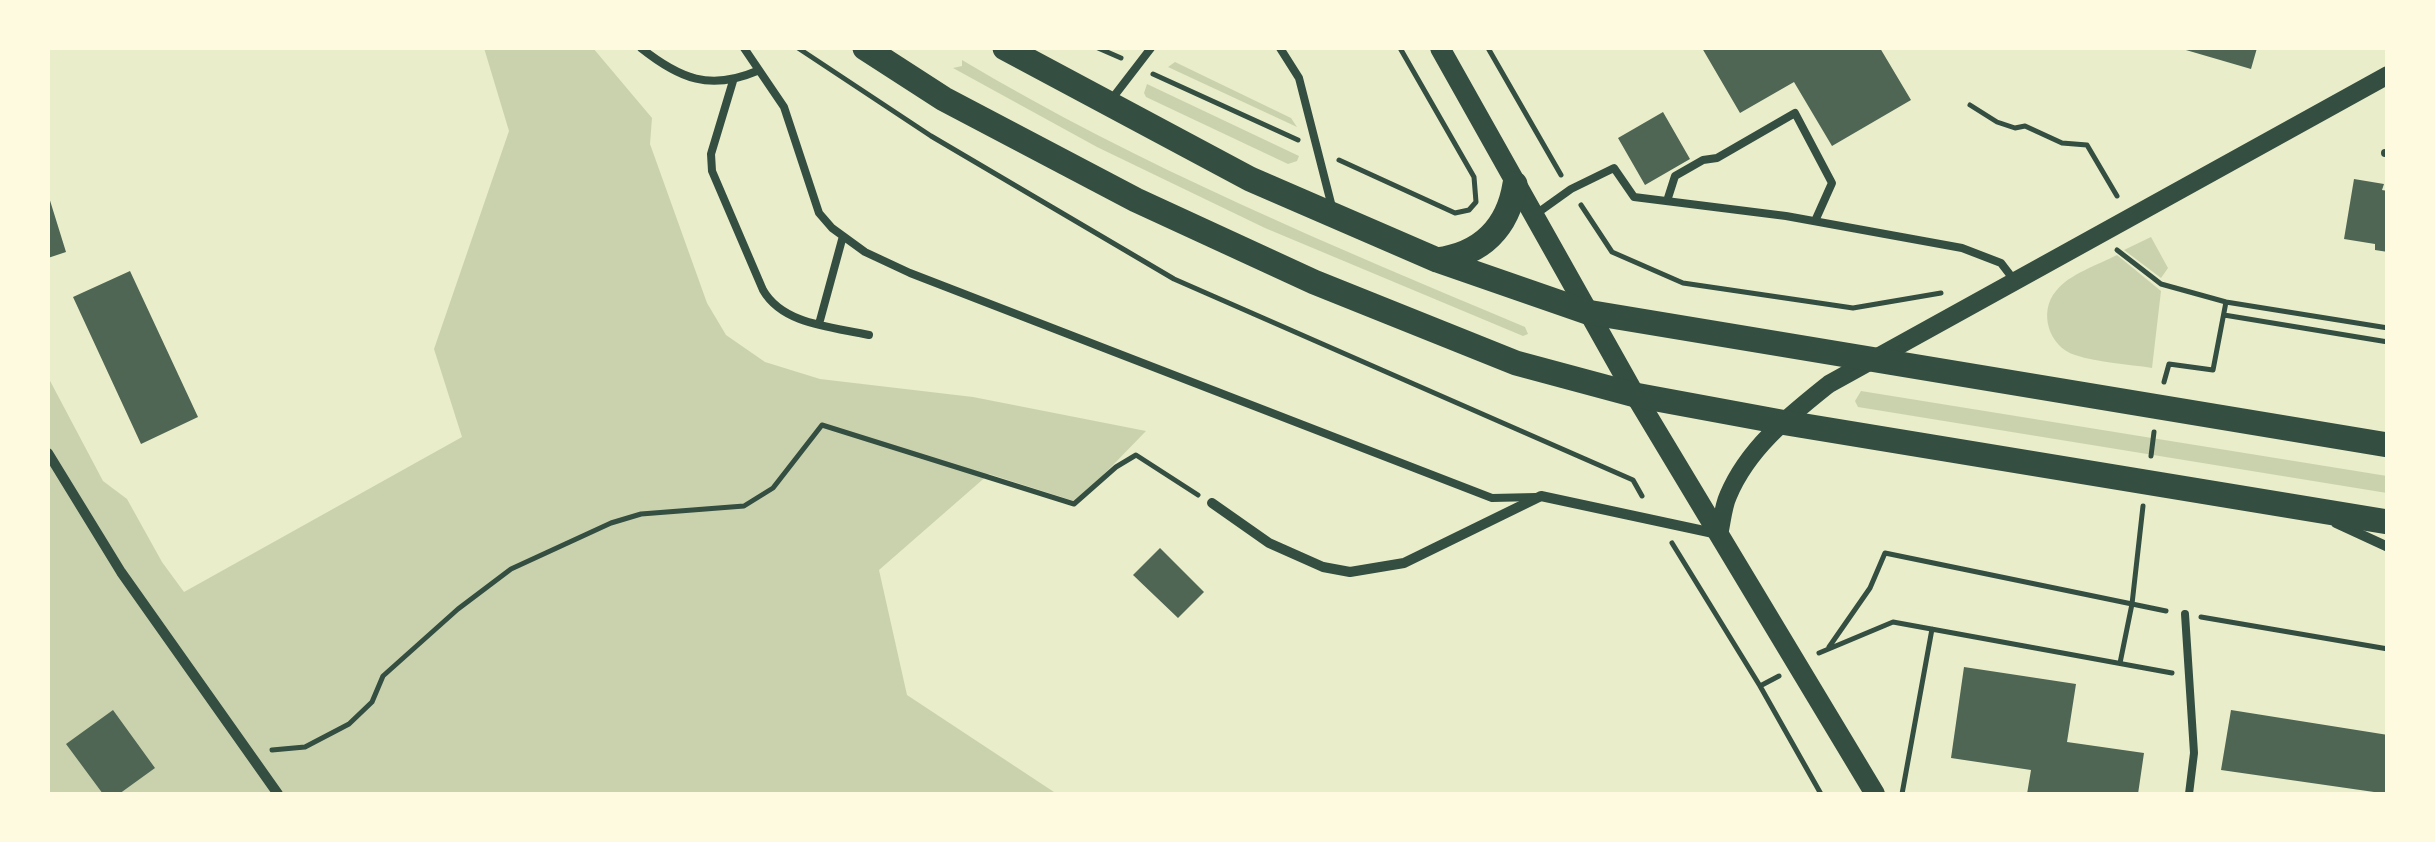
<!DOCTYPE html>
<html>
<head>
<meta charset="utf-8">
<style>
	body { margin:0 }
	#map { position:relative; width:2435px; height:842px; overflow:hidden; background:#e9edc9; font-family:Signika,sans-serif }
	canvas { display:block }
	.frame { position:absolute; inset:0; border:50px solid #fefae0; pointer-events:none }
</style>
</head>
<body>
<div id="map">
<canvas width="2435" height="842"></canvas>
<div class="frame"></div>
</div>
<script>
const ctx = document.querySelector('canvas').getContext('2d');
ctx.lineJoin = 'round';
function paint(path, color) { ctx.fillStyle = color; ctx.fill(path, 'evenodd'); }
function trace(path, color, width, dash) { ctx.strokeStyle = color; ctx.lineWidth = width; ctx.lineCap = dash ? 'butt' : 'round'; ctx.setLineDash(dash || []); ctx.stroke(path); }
const green = new Path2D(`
	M 484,48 L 593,48 L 652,118 L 650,144 L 707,303 L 726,335 L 765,362 L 820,379 L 973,397 L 1146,431 L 1077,502 L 989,474 L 879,570 L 907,695 L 1057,794 L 48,794 L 48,377 L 103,481 L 127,499 L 162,562 L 184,592 L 462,437 L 434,349 L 509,131 Z
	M 962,60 C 1141,167 1333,246 1525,327 L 1528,334 L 1523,336 L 1265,228 L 1097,147 L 953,68 L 962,66 Z
	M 1175,62 L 1291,118 L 1297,127 L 1168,67 Z
	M 1147,84 L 1299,156 L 1297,161 L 1288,164 L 1146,97 L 1144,93 Z
	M 2151,237 L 2168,268 L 2161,278 L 2124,250 Z
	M 2117,255 L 2161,291 L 2152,368 C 2128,364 2099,363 2075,355 C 2049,347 2038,312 2056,291 C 2069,274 2098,265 2117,255 Z
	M 1861,391 L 2387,476 L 2387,493 L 1858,407 L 1855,401 Z`);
const building = new Path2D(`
	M 1702,48 L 1880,48 L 1911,100 L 1832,146 L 1794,82 L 1740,113 Z
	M 2179,48 L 2257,48 L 2251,69 Z
	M 1663,112 L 1690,159 L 1645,185 L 1618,138 Z
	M 2354,179 L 2384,184 L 2382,190 L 2388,191 L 2388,252 L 2375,250 L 2375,244 L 2344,239 Z
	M 48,194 L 66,252 L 48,258 Z
	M 130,271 L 198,417 L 141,444 L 73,297 Z
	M 1160,548 L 1204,592 L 1178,618 L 1133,575 Z
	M 1964,667 L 2076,684 L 2067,742 L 2144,753 L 2138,794 L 2027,794 L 2031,770 L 1951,758 Z
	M 113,710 L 155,768 L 119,794 L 103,794 L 66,744 Z
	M 2231,710 L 2388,735 L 2388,794 L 2221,770 Z`);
const path = new Path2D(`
	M 798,48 L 931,136 L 1174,279 L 1633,480 L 1642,496
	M 1098,48 L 1121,58
	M 1488,48 L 1561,175
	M 1153,74 L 1298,140
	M 1970,105 L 1997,122 L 2015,128 L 2025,126 L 2062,143 L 2087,145 L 2117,196
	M 1339,160 L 1455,213 L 1469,210 L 1476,202 L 1474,177 L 1400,48
	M 1581,205 L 1612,252 L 1683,283 L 1853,308 L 1941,293
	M 2117,250 L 2161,284 L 2226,302 L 2388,328
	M 2224,315 L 2388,342
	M 2164,382 L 2169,364 L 2213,370 L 2226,302
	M 2151,456 L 2154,432
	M 1672,543 L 1760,686 L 1821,794
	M 2201,617 L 2388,649
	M 1829,647 L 1870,588 L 1885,553 L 2166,611
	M 1819,653 L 1893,622 L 2172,673
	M 2120,663 L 2132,604 L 2143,506
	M 1760,686 L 1779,676
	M 272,750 L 305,747 L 349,724 L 372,702 L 383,676 L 458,609 L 511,569 L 611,523 L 641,514 L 744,506 L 773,488 L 822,425 L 1074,504 L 1116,467 L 1136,455 L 1198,495
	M 1902,794 L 1932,629`);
const service = new Path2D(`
	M 641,48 C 680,79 710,91 757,71
	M 744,48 L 784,107 L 819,213 L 832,228 L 865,252 L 910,273 L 1492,498 L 1536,497
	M 1280,48 L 1299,78 L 1332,207
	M 733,81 L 711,154 L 712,171 L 763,290 C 783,325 833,327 869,335
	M 1111,100 L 1151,48
	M 2385,153 L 2388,153
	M 1667,201 L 1675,176 L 1703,160 L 1717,158 L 1795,113 L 1832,183 L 1815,221
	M 1536,214 L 1571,189 L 1614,168 L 1634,197 L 1786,216 L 1962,248 L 2001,263 L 2014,280
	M 819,324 L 843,236
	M 2185,614 L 2194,753 L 2189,794`);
const minor = new Path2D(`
	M 48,453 L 121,572 L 278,794
	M 1212,503 L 1269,543 L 1323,567 L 1350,572 L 1404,563 L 1541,496 L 1718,534
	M 2336,523 L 2388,547`);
const tertiary = new Path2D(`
	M 1719,535 C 1722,522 1723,507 1728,496 C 1748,448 1789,416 1829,384 L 2388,75`);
const secondary = new Path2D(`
	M 1440,48 L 1635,395 L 1875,794`);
const trunk = new Path2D(`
	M 865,48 L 944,99 L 1136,200 L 1314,282 L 1516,363 L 1635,395 L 1781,422 L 2388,522
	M 1005,48 L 1250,179 L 1437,260 L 1587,312 L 2388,445
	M 1437,260 C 1482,254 1508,228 1515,184`);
paint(green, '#cad2ad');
paint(building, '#4f6655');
trace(path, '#344e41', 5);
trace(service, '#344e41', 8);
trace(minor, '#344e41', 10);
trace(tertiary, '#344e41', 18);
trace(secondary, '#344e41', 20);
trace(trunk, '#344e41', 25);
</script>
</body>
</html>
